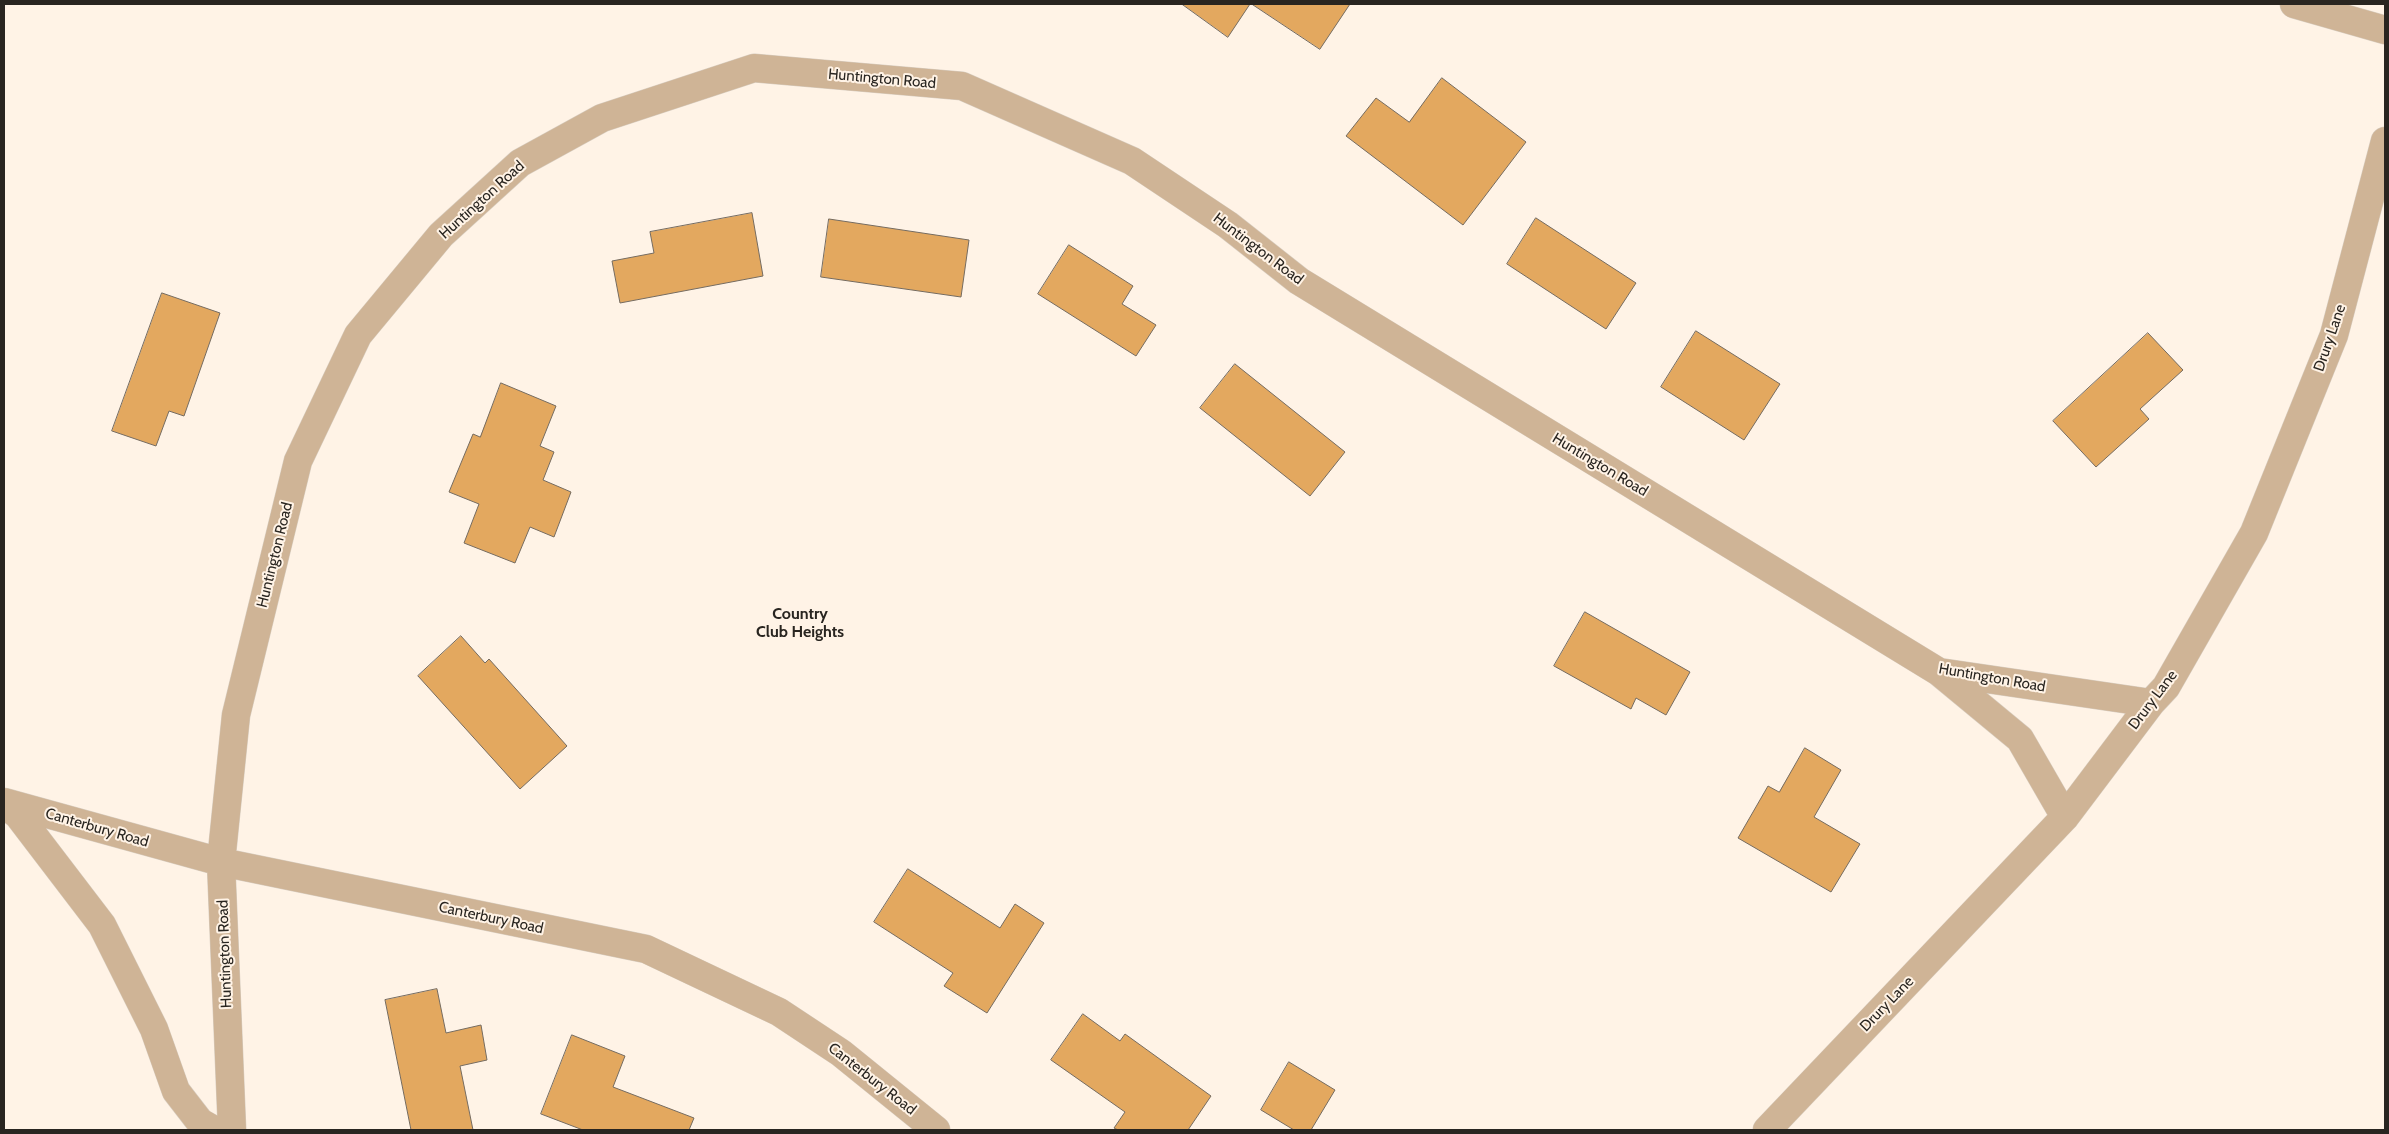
<!DOCTYPE html>
<html>
<head>
<meta charset="utf-8">
<style>
	body { margin:0 }
	#map { position:relative; width:2389px; height:1134px; overflow:hidden; background:#fff3e6; font-family:Cabin,sans-serif }
	canvas { display:block }
	.frame { position:absolute; inset:0; border:5px solid #292520; pointer-events:none }
</style>
</head>
<body>
<div id="map">
<canvas width="2389" height="1134"></canvas>
<div class="frame"></div>
</div>
<script>
const ctx = document.querySelector('canvas').getContext('2d');
ctx.lineJoin = 'round';
function paint(path, color) { ctx.fillStyle = color; ctx.fill(path, 'evenodd'); }
function trace(path, color, width, dash) { ctx.strokeStyle = color; ctx.lineWidth = width; ctx.lineCap = dash ? 'butt' : 'round'; ctx.setLineDash(dash || []); ctx.stroke(path); }
function label(font, color, halo, rows, align = 'center') {
  ctx.font = font + ' Cabin,sans-serif'; ctx.lineWidth = 4; ctx.setLineDash([]); ctx.textBaseline = 'middle'; ctx.strokeStyle = halo; ctx.fillStyle = color; for (const [text, x, y, turn = 0] of rows) {
    ctx.save(); ctx.translate(x, y); ctx.rotate((+turn || 0) * Math.PI / 180); ctx.textAlign = isNaN(turn) ? turn : align; if (halo) ctx.strokeText(text, 0, 0); ctx.fillText(text, 0, 0); ctx.restore();
  }
}
const building = new Path2D(`
	M 1182,4 L 1250,4 L 1228,37 Z
	M 1252,4 L 1350,4 L 1320,49 Z
	M 1442,78 L 1526,142 L 1463,225 L 1346,136 L 1376,98 L 1409,122 Z
	M 752,213 L 763,276 L 620,303 L 612,261 L 654,253 L 650,232 Z
	M 1536,218 L 1636,283 L 1606,329 L 1507,264 Z
	M 829,219 L 969,240 L 961,297 L 821,277 Z
	M 1069,245 L 1133,286 L 1122,304 L 1156,325 L 1136,356 L 1038,294 Z
	M 162,293 L 220,313 L 184,416 L 169,411 L 156,446 L 112,431 Z
	M 1696,331 L 1780,384 L 1744,440 L 1661,387 Z
	M 2148,333 L 2183,370 L 2140,409 L 2149,419 L 2096,467 L 2053,421 Z
	M 1235,364 L 1345,452 L 1310,496 L 1200,408 Z
	M 501,383 L 556,406 L 540,446 L 554,452 L 543,480 L 571,492 L 554,537 L 530,527 L 515,563 L 464,543 L 479,504 L 449,492 L 473,434 L 480,437 Z
	M 1585,612 L 1690,672 L 1666,715 L 1636,698 L 1631,709 L 1554,666 Z
	M 461,636 L 485,663 L 489,659 L 567,746 L 520,789 L 418,676 Z
	M 1805,748 L 1841,770 L 1814,817 L 1860,844 L 1831,892 L 1738,838 L 1768,786 L 1779,792 Z
	M 908,869 L 1000,928 L 1015,904 L 1044,923 L 987,1013 L 944,986 L 953,973 L 874,922 Z
	M 437,989 L 446,1033 L 481,1025 L 487,1060 L 460,1066 L 473,1130 L 411,1130 L 385,1000 Z
	M 1083,1014 L 1120,1041 L 1125,1034 L 1211,1096 L 1188,1130 L 1118,1130 L 1114,1128 L 1125,1112 L 1051,1060 Z
	M 572,1035 L 625,1056 L 613,1087 L 694,1118 L 689,1130 L 583,1130 L 541,1114 Z
	M 1289,1062 L 1335,1090 L 1311,1130 L 1294,1130 L 1261,1110 Z`);
const minor = new Path2D(`
	M 2294,4 L 2385,30
	M 1939,672 L 2020,739 L 2065,817
	M 4,802 L 221,862 L 646,949 L 779,1012 L 841,1053 L 936,1130
	M 4,804 L 18,815 L 102,925 L 154,1029 L 176,1091 L 200,1122 L 214,1130
	M 232,1130 L 221,862 L 236,715 L 298,461 L 358,335 L 441,235 L 520,163 L 602,118 L 754,68 L 962,86 L 1132,161 L 1228,225 L 1299,281 L 1939,672 L 2151,703
	M 1767,1130 L 2065,817 L 2151,703 L 2166,687 L 2254,533 L 2334,335 L 2385,141`);
const streetNames = [
	["Huntington Road",882,79,5],
	["Huntington Road",482,200,-42],
	["Huntington Road",1258,249,37],
	["Drury Lane",2330,338,-71],
	["Huntington Road",1600,465,31],
	["Huntington Road",275,555,-76],
	["Huntington Road",1992,678,10],
	["Drury Lane",2153,700,-53],
	["Canterbury Road",97,828,16],
	["Canterbury Road",491,918,12],
	["Huntington Road",225,954,-92],
	["Drury Lane",1887,1004,-46],
	["Canterbury Road",872,1079,38]
];
const neighbourhoodNames = [
	["Country",800,614],
	["Club Heights",800,632]
];
paint(building, '#e3a85f');
trace(building, '#756b60', 1);
trace(minor, '#d8cec2', 29);
trace(minor, '#cfb496', 28);
label('15px', '#292520', '#fff3e6', streetNames);
label('bold 16px', '#292520', '#fff3e6', neighbourhoodNames);
</script>
</body>
</html>
